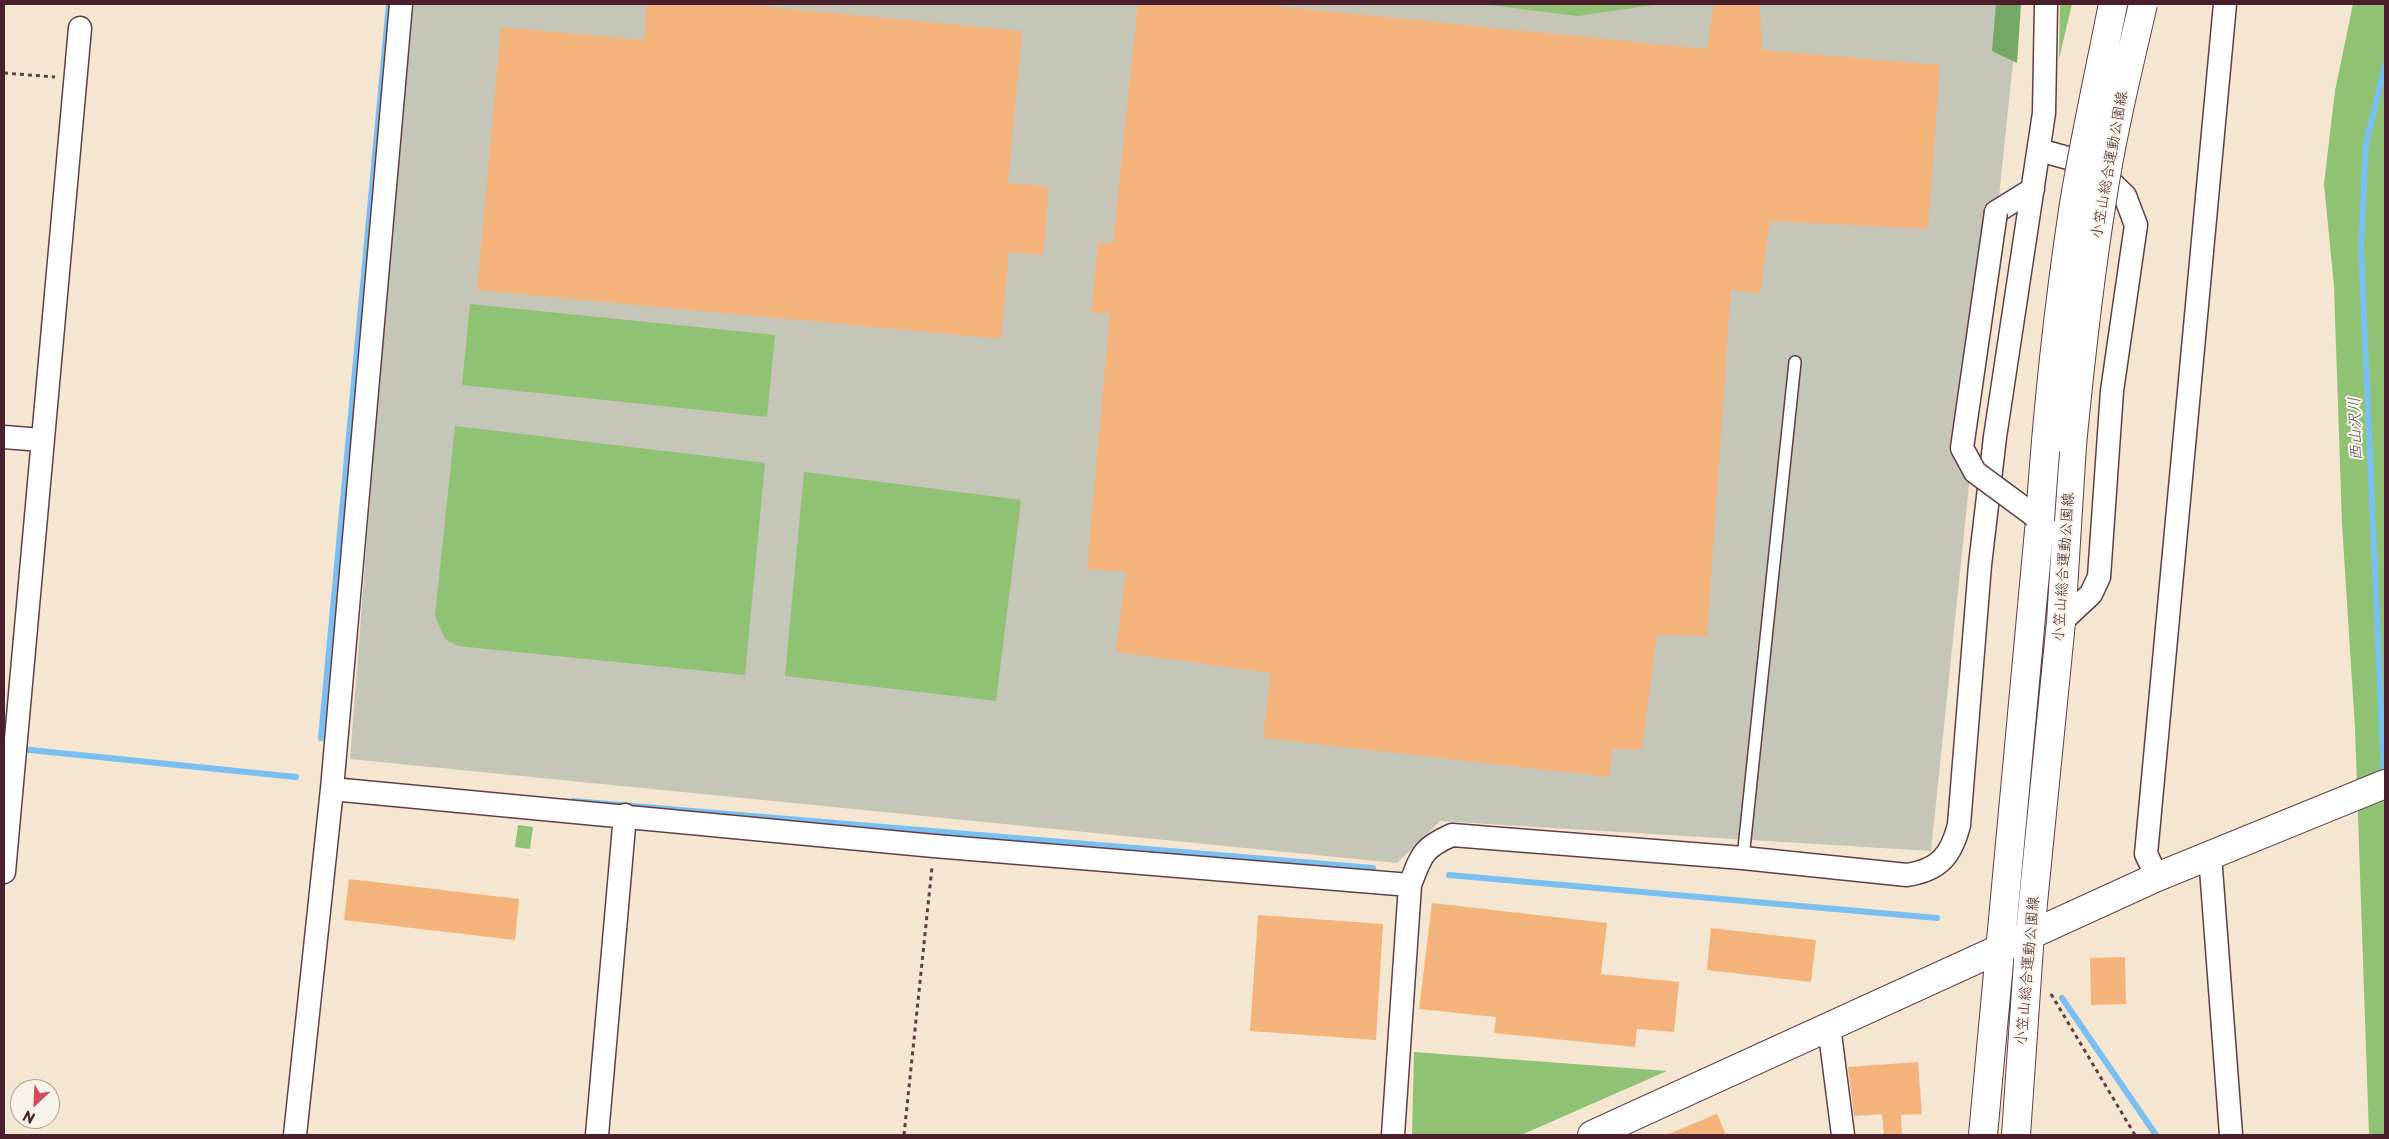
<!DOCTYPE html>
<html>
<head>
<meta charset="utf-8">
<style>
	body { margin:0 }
	#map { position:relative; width:2389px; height:1139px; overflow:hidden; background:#f4e6d0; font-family:"Playpen Sans",sans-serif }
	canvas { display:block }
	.frame { position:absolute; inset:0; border:5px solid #4a1f2b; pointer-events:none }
	.north { position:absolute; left:10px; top:1079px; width:50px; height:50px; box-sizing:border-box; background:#f7f3e8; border:1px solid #b29e9c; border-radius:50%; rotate:205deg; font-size:14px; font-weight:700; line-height:20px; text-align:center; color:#4a1f2b }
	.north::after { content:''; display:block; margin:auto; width:18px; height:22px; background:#d1495b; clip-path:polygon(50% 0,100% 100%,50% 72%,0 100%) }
</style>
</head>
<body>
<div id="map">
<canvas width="2389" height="1139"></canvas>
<div class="frame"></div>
<div class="north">N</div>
</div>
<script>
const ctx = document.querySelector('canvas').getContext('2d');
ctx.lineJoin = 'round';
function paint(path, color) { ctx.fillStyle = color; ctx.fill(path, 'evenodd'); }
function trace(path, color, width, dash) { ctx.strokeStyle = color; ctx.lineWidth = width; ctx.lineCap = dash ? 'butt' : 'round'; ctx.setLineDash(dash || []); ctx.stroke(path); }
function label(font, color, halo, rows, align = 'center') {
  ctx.font = font + ' "Playpen Sans","Klee One",sans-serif'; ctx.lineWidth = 4; ctx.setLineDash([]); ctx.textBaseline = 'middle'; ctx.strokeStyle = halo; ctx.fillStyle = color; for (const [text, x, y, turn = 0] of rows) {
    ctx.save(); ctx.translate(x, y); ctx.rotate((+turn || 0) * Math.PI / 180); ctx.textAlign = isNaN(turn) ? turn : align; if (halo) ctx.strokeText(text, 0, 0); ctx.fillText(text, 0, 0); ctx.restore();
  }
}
const industrial = new Path2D(`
	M 408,4 L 2019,4 L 1931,851 L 1440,821 L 1397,863 L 350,759 Z`);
const green = new Path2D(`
	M 1482,4 L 1662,4 L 1577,16 Z
	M 2060,4 L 2072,4 L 2059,59 Z
	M 2353,4 L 2385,4 L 2385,1135 L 2369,1135 L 2355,728 L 2342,524 L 2334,286 L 2324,184 L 2335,91 Z
	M 470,304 L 775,335 L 767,417 L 462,385 Z
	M 455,426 L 765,463 L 745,675 L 458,646 L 445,639 L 435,616 Z
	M 804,472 L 1021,500 L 996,701 L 785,676 Z
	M 518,825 L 533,827 L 530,849 L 515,847 Z
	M 1414,1052 L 1667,1071 L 1521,1135 L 1412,1135 Z`);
const forest = new Path2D(`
	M 1996,4 L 2021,4 L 2017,63 L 1992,51 Z`);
const stream = new Path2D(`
	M 321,738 L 389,4
	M 20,749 L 296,777
	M 2384,779 L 2361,247 L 2366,144 L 2385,65
	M 573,801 L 1373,868
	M 1449,875 L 1937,918
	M 2062,998 L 2156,1135`);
const building = new Path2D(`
	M 647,4 L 740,4 L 1022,31 L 1008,183 L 1049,187 L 1043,255 L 1009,252 L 1001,339 L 477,290 L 501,27 L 644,40 Z
	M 1138,4 L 1256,4 L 1707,49 L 1714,4 L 1760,4 L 1762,50 L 1940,65 L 1928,229 L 1770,221 L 1760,294 L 1731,289 L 1707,636 L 1657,635 L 1642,749 L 1612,749 L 1609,777 L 1263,738 L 1271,673 L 1116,652 L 1126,572 L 1087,569 L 1110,313 L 1091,313 L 1098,243 L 1113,243 Z
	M 349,879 L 519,899 L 515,940 L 344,920 Z
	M 1432,903 L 1607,923 L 1601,974 L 1679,982 L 1674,1032 L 1637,1029 L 1635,1047 L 1494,1033 L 1496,1017 L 1419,1009 Z
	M 1258,915 L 1383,924 L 1376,1040 L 1250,1031 Z
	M 1711,928 L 1816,940 L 1811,982 L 1707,970 Z
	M 2125,957 L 2126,1004 L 2091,1005 L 2090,958 Z
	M 1918,1062 L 1922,1114 L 1901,1115 L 1902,1135 L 1884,1135 L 1882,1114 L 1854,1116 L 1848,1067 Z
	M 1717,1114 L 1726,1135 L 1666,1135 Z`);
const path = new Path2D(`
	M 4,73 L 55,77
	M 2051,994 L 2135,1135
	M 904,1135 L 932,867`);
const lane = new Path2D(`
	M 1743,858 L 1795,362`);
const street = new Path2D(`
	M 2039,150 L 2093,165 L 2125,196 L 2136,225 L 2112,391 L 2099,577 L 2091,594 L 2061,622
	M 1996,212 L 2033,189
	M 4,437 L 42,440
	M 332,789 L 934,846 L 1410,885
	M 2210,855 L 2231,1135
	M 4,872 L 80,28
	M 2157,877 L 2146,854 L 2225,4
	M 1829,1026 L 1843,1135
	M 295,1135 L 332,789 L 401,4
	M 597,1135 L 625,815
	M 1393,1135 L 1410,885 C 1421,856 1422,848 1452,835 L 1743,858 L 1907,875 C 1939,870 1951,856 1959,825 L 1980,565 L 1995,437 L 2044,113 L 2046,4`);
const secondary = new Path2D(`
	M 1592,1135 L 2157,877 L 2385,784
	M 1983,1135 L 2040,520
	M 2016,1135 L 2030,933 L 2061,622 L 2072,445`);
const streetBridge = new Path2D(`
	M 1996,212 L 1962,448 L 1975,472 L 2040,520`);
const secondaryBridge = new Path2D(`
	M 2072,445 C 2080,363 2089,281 2102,200 C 2112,134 2128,69 2143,4
	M 2040,520 C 2047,414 2058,309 2074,204 C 2085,137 2100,70 2113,4`);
const streetNames = [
	["小笠山総合運動公園線",2110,165,-80],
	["小笠山総合運動公園線",2064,567,-86],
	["小笠山総合運動公園線",2028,971,-85]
];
const waterNames = [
	["西山沢川",2356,429,-92]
];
paint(industrial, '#c5c5b8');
paint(green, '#8fc273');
paint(forest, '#73a865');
trace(stream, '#79bff1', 6);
paint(building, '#f3b37b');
trace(lane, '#643d44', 14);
trace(street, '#643d44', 25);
trace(secondary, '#643d44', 30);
trace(path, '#643d44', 3, [4, 4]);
trace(lane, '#fff', 11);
trace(street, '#fff', 22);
trace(secondary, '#fff', 28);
trace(streetBridge, '#643d44', 25, []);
trace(secondaryBridge, '#643d44', 30, []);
trace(streetBridge, '#fff', 22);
trace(secondaryBridge, '#fff', 28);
label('15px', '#4a1f2b', '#f7f3e8', streetNames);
label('italic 16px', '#584f66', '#f7f3e8', waterNames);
</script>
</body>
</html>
